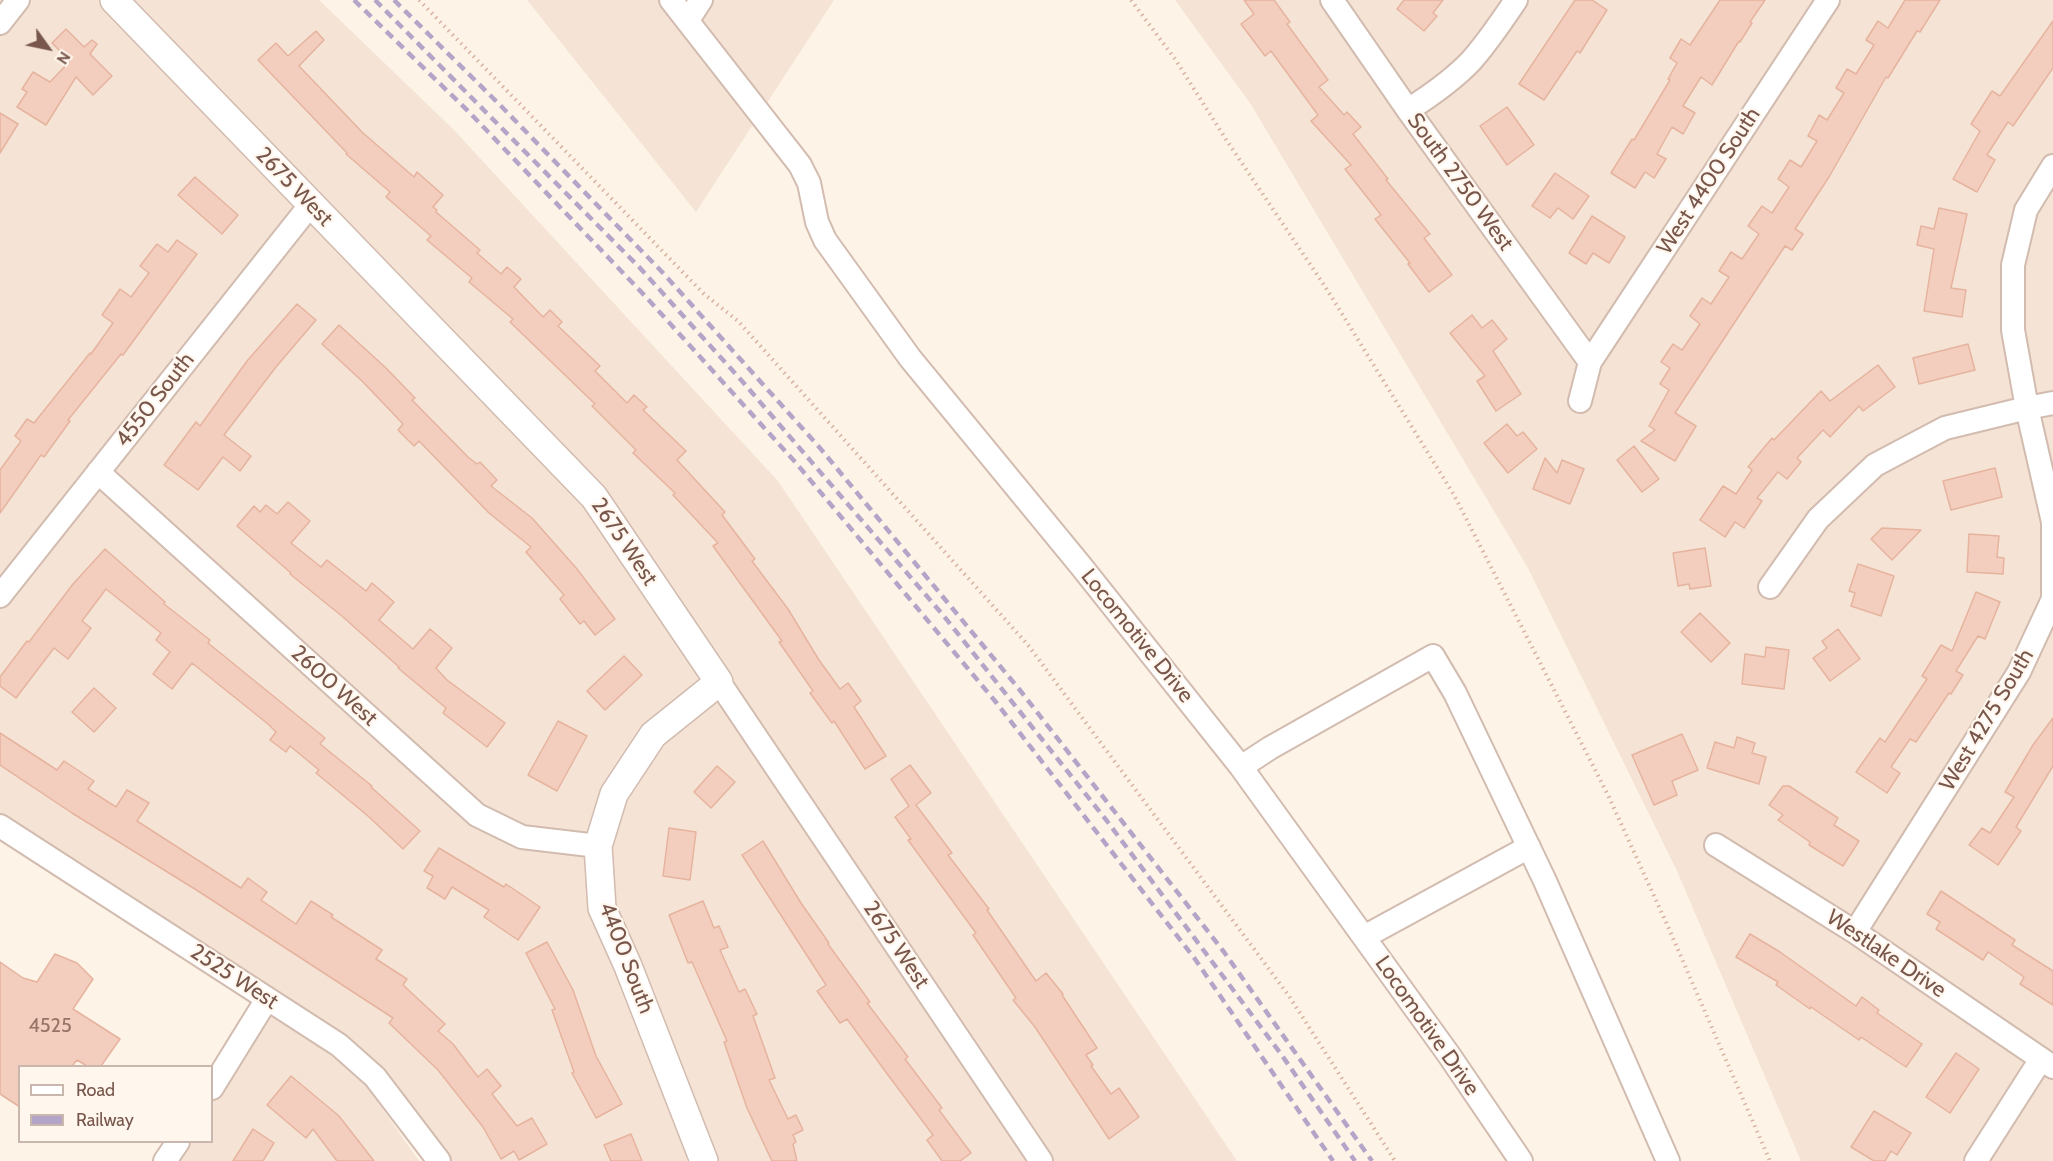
<!DOCTYPE html>
<html>
<head>
<meta charset="utf-8">
<style>
	body { margin:0 }
	#map { position:relative; width:2053px; height:1161px; overflow:hidden; background:#fdf3e7; font-family:Cabin,sans-serif }
	canvas { display:block }
	.legend { position:absolute; left:18px; top:1065px; width:195px; height:78px; box-sizing:border-box; background:#fff7ee; border:2px solid #c9b7ad; margin:0; padding:8px 10px; list-style:none; font-size:18px; color:#78564b }
	.legend li { display:flex; align-items:center; gap:12px; height:30px }
	.legend b { width:30px; border:2px solid #c9b7ad }
	.north { position:absolute; left:18px; top:18px; width:60px; height:60px; -webkit-text-stroke:4px #fff7ee; paint-order:stroke; rotate:123deg; font-size:16px; font-weight:700; line-height:24px; text-align:center; color:#78564b }
	.north::after { content:''; display:block; margin:auto; width:21px; height:27px; background:#78564b; clip-path:polygon(50% 0,100% 100%,50% 72%,0 100%) }
</style>
</head>
<body>
<div id="map">
<canvas width="2053" height="1161"></canvas>
<ul class="legend">
<li><b style="height:8px;background:#fff"></b>Road</li>
<li><b style="height:8px;background:#b4a5c8"></b>Railway</li>
</ul>
<div class="north">N</div>
</div>
<script>
const ctx = document.querySelector('canvas').getContext('2d');
ctx.lineJoin = 'round';
function paint(path, color) { ctx.fillStyle = color; ctx.fill(path, 'evenodd'); }
function trace(path, color, width, dash) { ctx.strokeStyle = color; ctx.lineWidth = width; ctx.lineCap = dash ? 'butt' : 'round'; ctx.setLineDash(dash || []); ctx.stroke(path); }
function label(font, color, halo, rows, align = 'center') {
  ctx.font = font + ' Cabin,sans-serif'; ctx.lineWidth = 4.5; ctx.setLineDash([]); ctx.textBaseline = 'middle'; ctx.strokeStyle = halo; ctx.fillStyle = color; for (const [text, x, y, turn = 0] of rows) {
    ctx.save(); ctx.translate(x, y); ctx.rotate((+turn || 0) * Math.PI / 180); ctx.textAlign = isNaN(turn) ? turn : align; if (halo) ctx.strokeText(text, 0, 0); ctx.fillText(text, 0, 0); ctx.restore();
  }
}
const residential = new Path2D(`
	M 0,0 L 319,0 L 454,130 L 778,481 L 1237,1161 L 426,1161 L 359,1065 L 0,829 Z
	M 527,0 L 834,0 L 696,212 Z
	M 1175,0 L 2053,0 L 2053,1161 L 1801,1161 L 1677,871 L 1528,568 L 1250,103 Z
	M 264,1010 L 354,1068 L 419,1161 L 167,1161 L 179,1142 L 212,1142 L 212,1091 Z`);
const building = new Path2D(`
	M 1244,0 L 1274,0 L 1290,22 L 1287,24 L 1328,80 L 1319,87 L 1344,115 L 1347,112 L 1361,127 L 1353,134 L 1388,179 L 1386,180 L 1430,234 L 1424,238 L 1452,275 L 1429,292 L 1408,264 L 1410,263 L 1375,219 L 1381,215 L 1345,169 L 1351,165 L 1311,121 L 1318,115 L 1271,51 L 1265,56 L 1241,24 L 1254,14 Z
	M 1404,0 L 1443,0 L 1433,13 L 1437,16 L 1424,31 L 1397,9 Z
	M 1575,0 L 1592,0 L 1607,10 L 1580,53 L 1577,51 L 1544,100 L 1519,84 Z
	M 1720,0 L 1765,0 L 1750,22 L 1752,23 L 1740,42 L 1739,41 L 1712,85 L 1701,77 L 1683,106 L 1695,113 L 1683,134 L 1672,127 L 1657,154 L 1666,159 L 1654,178 L 1645,172 L 1635,188 L 1611,173 L 1632,139 L 1634,140 L 1670,80 L 1668,79 L 1677,63 L 1670,58 L 1681,39 L 1690,45 Z
	M 1905,0 L 1940,0 L 1920,32 L 1917,31 L 1888,78 L 1886,77 L 1829,177 L 1795,229 L 1803,234 L 1792,250 L 1785,246 L 1675,413 L 1696,426 L 1675,461 L 1641,441 L 1655,430 L 1649,426 L 1669,390 L 1660,384 L 1670,368 L 1661,362 L 1673,344 L 1682,350 L 1700,324 L 1690,316 L 1702,298 L 1711,304 L 1729,277 L 1719,271 L 1731,252 L 1742,259 L 1759,234 L 1748,226 L 1762,206 L 1772,213 L 1789,187 L 1778,179 L 1790,160 L 1801,167 L 1817,141 L 1808,136 L 1819,115 L 1827,120 L 1844,93 L 1836,88 L 1847,69 L 1856,74 L 1874,45 L 1866,40 L 1878,21 L 1888,28 Z
	M 2053,21 L 2053,68 L 2013,126 L 2008,122 L 1987,155 L 1995,160 L 1977,192 L 1953,179 L 1980,131 L 1971,124 L 1992,91 L 2000,96 Z
	M 66,29 L 84,47 L 92,40 L 97,44 L 90,54 L 112,76 L 93,95 L 76,77 L 46,125 L 17,107 L 27,92 L 22,89 L 33,72 L 50,82 L 70,61 L 52,43 Z
	M 316,31 L 324,40 L 299,66 L 363,133 L 414,177 L 417,172 L 443,195 L 433,207 L 437,210 L 436,212 L 480,250 L 477,253 L 501,274 L 507,267 L 521,279 L 514,287 L 543,317 L 550,310 L 562,322 L 558,326 L 600,366 L 595,371 L 627,403 L 634,395 L 647,407 L 643,410 L 686,451 L 677,460 L 725,512 L 722,515 L 755,559 L 752,561 L 788,609 L 819,660 L 840,689 L 848,683 L 861,701 L 854,707 L 886,756 L 865,769 L 834,721 L 832,723 L 810,693 L 813,691 L 779,642 L 782,641 L 713,546 L 718,543 L 673,495 L 675,493 L 633,453 L 636,450 L 592,406 L 595,404 L 510,322 L 513,319 L 469,282 L 472,278 L 427,240 L 431,236 L 386,197 L 390,192 L 346,154 L 347,153 L 258,60 L 276,43 L 288,56 Z
	M 1507,107 L 1534,145 L 1507,165 L 1480,126 Z
	M 0,113 L 18,124 L 0,153 Z
	M 1555,173 L 1589,196 L 1573,219 L 1558,208 L 1550,218 L 1532,206 Z
	M 195,177 L 238,215 L 222,234 L 178,195 Z
	M 1939,208 L 1967,214 L 1951,288 L 1966,290 L 1962,317 L 1924,311 L 1934,249 L 1917,245 L 1921,226 L 1934,229 Z
	M 1592,216 L 1625,237 L 1609,263 L 1593,253 L 1586,264 L 1569,253 Z
	M 177,240 L 197,254 L 123,355 L 121,354 L 68,420 L 70,421 L 44,457 L 41,455 L 0,513 L 0,470 L 21,441 L 15,436 L 27,419 L 34,423 L 90,353 L 91,354 L 113,323 L 102,315 L 120,289 L 131,297 L 149,273 L 140,266 L 157,244 L 168,252 Z
	M 297,304 L 316,320 L 276,367 L 224,435 L 251,456 L 240,471 L 223,457 L 198,490 L 164,465 L 196,422 L 200,426 L 247,361 Z
	M 1472,315 L 1482,328 L 1492,320 L 1507,339 L 1493,351 L 1521,394 L 1496,411 L 1477,381 L 1485,376 L 1450,333 Z
	M 339,325 L 386,368 L 415,398 L 412,400 L 469,458 L 477,464 L 480,462 L 497,480 L 491,486 L 532,518 L 577,569 L 615,619 L 595,635 L 584,621 L 580,624 L 560,599 L 564,595 L 526,552 L 531,547 L 489,513 L 419,441 L 414,446 L 398,430 L 403,424 L 363,382 L 322,344 Z
	M 1968,344 L 1975,370 L 1919,384 L 1913,358 Z
	M 1878,365 L 1895,387 L 1863,411 L 1859,406 L 1830,437 L 1823,430 L 1797,458 L 1801,462 L 1787,479 L 1778,472 L 1757,498 L 1762,501 L 1744,528 L 1735,522 L 1725,537 L 1700,520 L 1723,486 L 1736,494 L 1752,470 L 1748,467 L 1772,438 L 1774,440 L 1821,391 L 1830,401 Z
	M 1507,424 L 1517,436 L 1523,432 L 1537,449 L 1508,473 L 1484,443 Z
	M 1634,446 L 1659,479 L 1642,492 L 1617,460 Z
	M 1545,458 L 1557,473 L 1562,460 L 1584,469 L 1570,504 L 1533,489 Z
	M 1995,468 L 2002,497 L 1951,510 L 1943,481 Z
	M 288,502 L 310,521 L 291,543 L 321,567 L 327,560 L 366,591 L 372,583 L 394,602 L 379,620 L 413,649 L 430,629 L 452,648 L 436,668 L 447,680 L 505,723 L 487,747 L 443,713 L 446,708 L 398,668 L 399,667 L 343,617 L 290,574 L 291,573 L 237,526 L 254,506 L 260,512 L 266,505 L 277,514 Z
	M 1882,528 L 1921,530 L 1892,560 L 1871,539 Z
	M 1969,534 L 1999,536 L 1997,557 L 2004,558 L 2003,574 L 1967,572 Z
	M 1705,548 L 1711,586 L 1690,589 L 1689,584 L 1678,586 L 1673,553 Z
	M 105,549 L 165,602 L 164,604 L 210,640 L 208,643 L 325,738 L 320,744 L 372,786 L 371,787 L 420,831 L 403,849 L 368,816 L 316,773 L 319,770 L 290,746 L 286,752 L 270,740 L 276,732 L 268,724 L 192,663 L 172,689 L 153,674 L 170,652 L 156,640 L 161,633 L 106,589 L 82,621 L 91,628 L 68,659 L 54,648 L 16,698 L 0,686 L 0,677 L 27,641 L 29,642 L 73,584 Z
	M 1858,564 L 1894,576 L 1881,616 L 1851,606 L 1855,593 L 1849,591 Z
	M 1976,592 L 2000,602 L 1985,639 L 1978,636 L 1956,671 L 1963,675 L 1951,694 L 1949,693 L 1916,742 L 1910,739 L 1891,767 L 1900,773 L 1887,793 L 1856,772 L 1880,738 L 1885,742 L 1927,679 L 1922,676 L 1941,645 L 1952,651 Z
	M 1700,613 L 1730,643 L 1711,662 L 1681,632 Z
	M 1838,629 L 1860,659 L 1830,681 L 1813,658 L 1827,648 L 1822,641 Z
	M 1766,647 L 1789,650 L 1784,689 L 1742,684 L 1745,654 L 1765,657 Z
	M 624,656 L 642,675 L 605,710 L 587,691 Z
	M 94,688 L 116,708 L 94,732 L 72,712 Z
	M 2053,718 L 2053,766 L 2016,827 L 2021,831 L 1998,865 L 1969,845 L 1982,828 L 1990,833 L 2014,797 L 2005,792 L 2033,745 Z
	M 558,721 L 587,736 L 557,791 L 528,775 Z
	M 0,733 L 57,770 L 64,761 L 94,781 L 88,789 L 116,807 L 127,790 L 149,803 L 137,821 L 241,888 L 248,878 L 267,892 L 261,900 L 296,924 L 311,901 L 333,915 L 331,917 L 382,950 L 376,959 L 407,979 L 403,985 L 445,1024 L 438,1031 L 453,1044 L 478,1077 L 487,1069 L 501,1086 L 492,1094 L 517,1126 L 532,1118 L 547,1144 L 519,1160 L 514,1151 L 501,1159 L 483,1127 L 438,1070 L 389,1023 L 393,1018 L 198,891 L 72,813 L 0,765 Z
	M 1682,734 L 1698,770 L 1672,781 L 1677,795 L 1654,805 L 1632,755 Z
	M 1737,737 L 1755,743 L 1752,753 L 1766,757 L 1759,784 L 1707,768 L 1715,742 L 1734,748 Z
	M 910,765 L 931,793 L 916,805 L 952,853 L 948,855 L 989,909 L 987,910 L 1036,981 L 1046,973 L 1063,994 L 1062,995 L 1097,1048 L 1086,1055 L 1093,1065 L 1091,1066 L 1111,1094 L 1119,1088 L 1139,1117 L 1109,1139 L 1035,1027 L 1013,1000 L 1016,998 L 973,935 L 976,933 L 908,840 L 911,839 L 895,817 L 909,806 L 891,779 Z
	M 717,766 L 735,782 L 711,808 L 694,792 Z
	M 1783,786 L 1789,786 L 1838,818 L 1834,825 L 1859,841 L 1843,866 L 1809,845 L 1810,842 L 1778,820 L 1783,815 L 1769,805 Z
	M 669,828 L 696,832 L 690,880 L 663,876 Z
	M 763,841 L 801,903 L 829,943 L 828,944 L 870,1002 L 867,1003 L 908,1057 L 905,1059 L 942,1108 L 939,1110 L 971,1153 L 960,1161 L 942,1161 L 927,1140 L 933,1135 L 888,1075 L 847,1019 L 840,1023 L 817,991 L 826,985 L 742,855 Z
	M 439,848 L 504,887 L 506,884 L 540,907 L 518,940 L 484,917 L 489,910 L 452,887 L 445,899 L 427,888 L 433,876 L 424,871 Z
	M 1941,891 L 2015,940 L 2012,945 L 2053,971 L 2053,1005 L 2020,984 L 2024,977 L 1988,952 L 1983,960 L 1936,929 L 1940,922 L 1927,914 Z
	M 703,901 L 714,928 L 719,926 L 728,947 L 720,950 L 739,992 L 745,989 L 757,1014 L 753,1016 L 775,1078 L 769,1080 L 788,1119 L 796,1115 L 803,1130 L 793,1135 L 796,1142 L 793,1144 L 797,1161 L 772,1161 L 747,1108 L 724,1042 L 727,1041 L 692,962 L 688,963 L 669,915 Z
	M 1750,934 L 1780,952 L 1856,1006 L 1862,997 L 1879,1010 L 1877,1013 L 1922,1044 L 1906,1067 L 1861,1037 L 1859,1040 L 1811,1007 L 1810,1009 L 1776,985 L 1778,982 L 1736,957 Z
	M 547,942 L 573,990 L 596,1056 L 622,1104 L 596,1118 L 572,1073 L 574,1072 L 552,1010 L 555,1009 L 526,953 Z
	M 55,954 L 77,963 L 93,979 L 73,1009 L 120,1039 L 101,1066 L 87,1066 L 77,1060 L 72,1066 L 20,1066 L 20,1107 L 0,1094 L 0,962 L 23,978 L 37,982 Z
	M 1956,1053 L 1979,1069 L 1950,1113 L 1926,1097 Z
	M 291,1076 L 339,1116 L 374,1161 L 337,1161 L 313,1129 L 306,1138 L 267,1105 Z
	M 1874,1111 L 1911,1133 L 1897,1155 L 1891,1151 L 1885,1161 L 1874,1161 L 1851,1147 Z
	M 253,1129 L 274,1143 L 263,1161 L 233,1161 Z
	M 631,1134 L 642,1161 L 611,1161 L 604,1145 Z`);
const path = new Path2D(`
	M 419,0 L 704,294 L 738,321 L 1028,645 L 1289,996 L 1395,1161
	M 1131,0 L 1175,59 L 1227,141 L 1326,288 L 1454,495 L 1608,795 L 1665,920 L 1770,1161`);
const minor = new Path2D(`
	M 671,0 L 800,165 L 809,183 L 817,222 L 825,240 L 910,358 L 1081,566 L 1241,767 L 1449,1055 L 1521,1161
	M 1332,0 L 1408,110 L 1590,362
	M 688,20 L 701,0
	M 0,23 L 18,0
	M 1408,110 C 1430,96 1453,80 1471,61 C 1488,42 1502,21 1516,0
	M 1580,401 L 1590,362 L 1828,0
	M 98,472 L 477,815 L 522,837 L 598,846
	M 1770,587 L 1818,519 L 1875,465 L 1945,428 L 2027,408 L 2013,330 L 2013,265 L 2026,210 L 2053,166
	M 0,596 L 311,204
	M 719,682 L 1041,1161
	M 1241,767 L 1270,748 L 1433,656 L 1455,693 L 1545,881 L 1668,1161
	M 0,826 L 339,1045 L 375,1077 L 439,1161
	M 1716,845 L 1855,932 L 2053,1067
	M 1855,932 L 2019,672 L 2053,599 L 2053,522 L 2027,408 L 2053,403
	M 1364,937 L 1529,847
	M 212,1088 L 267,999
	M 165,1161 L 178,1142
	M 1976,1161 L 2041,1059`);
const tertiary = new Path2D(`
	M 114,0 L 594,497 L 719,682 L 653,735 L 614,794 L 598,846 L 602,908 L 628,966 L 704,1161`);
const rail = new Path2D(`
	M 354,0 L 470,113 L 646,297 L 796,463 L 995,701 L 1195,959 L 1333,1161
	M 375,0 L 640,268 L 742,381 L 943,615 L 1107,821 L 1281,1054 L 1355,1161
	M 394,0 L 501,106 L 664,274 L 820,448 L 1019,689 L 1224,952 L 1372,1161`);
const numberNames = [
	["4525",50,1026]
];
const streetNames = [
	["West 4400 South",1709,181,-57],
	["South 2750 West",1460,182,54],
	["2675 West",294,187,46],
	["4550 South",155,400,-52],
	["2675 West",624,542,56],
	["Locomotive Drive",1137,636,51],
	["2600 West",334,686,42],
	["West 4275 South",1987,720,-59],
	["2675 West",896,945,56],
	["Westlake Drive",1886,954,34],
	["4400 South",626,958,69],
	["2525 West",234,977,33],
	["Locomotive Drive",1427,1026,55]
];
paint(residential, '#f5e4d5');
paint(building, '#f3cebe');
trace(building, '#e6b39e', 1.5);
trace(minor, '#d2bbaf', 26);
trace(tertiary, '#d2bbaf', 30);
trace(path, '#d8b1a1', 4, [1.5, 4.5]);
trace(minor, '#fff', 22);
trace(tertiary, '#fff', 27);
trace(rail, '#b4a5c8', 4.5, [9, 6]);
label('20px', '#977468', null, numberNames);
label('22px', '#78564b', '#fff7ee', streetNames);
</script>
</body>
</html>
